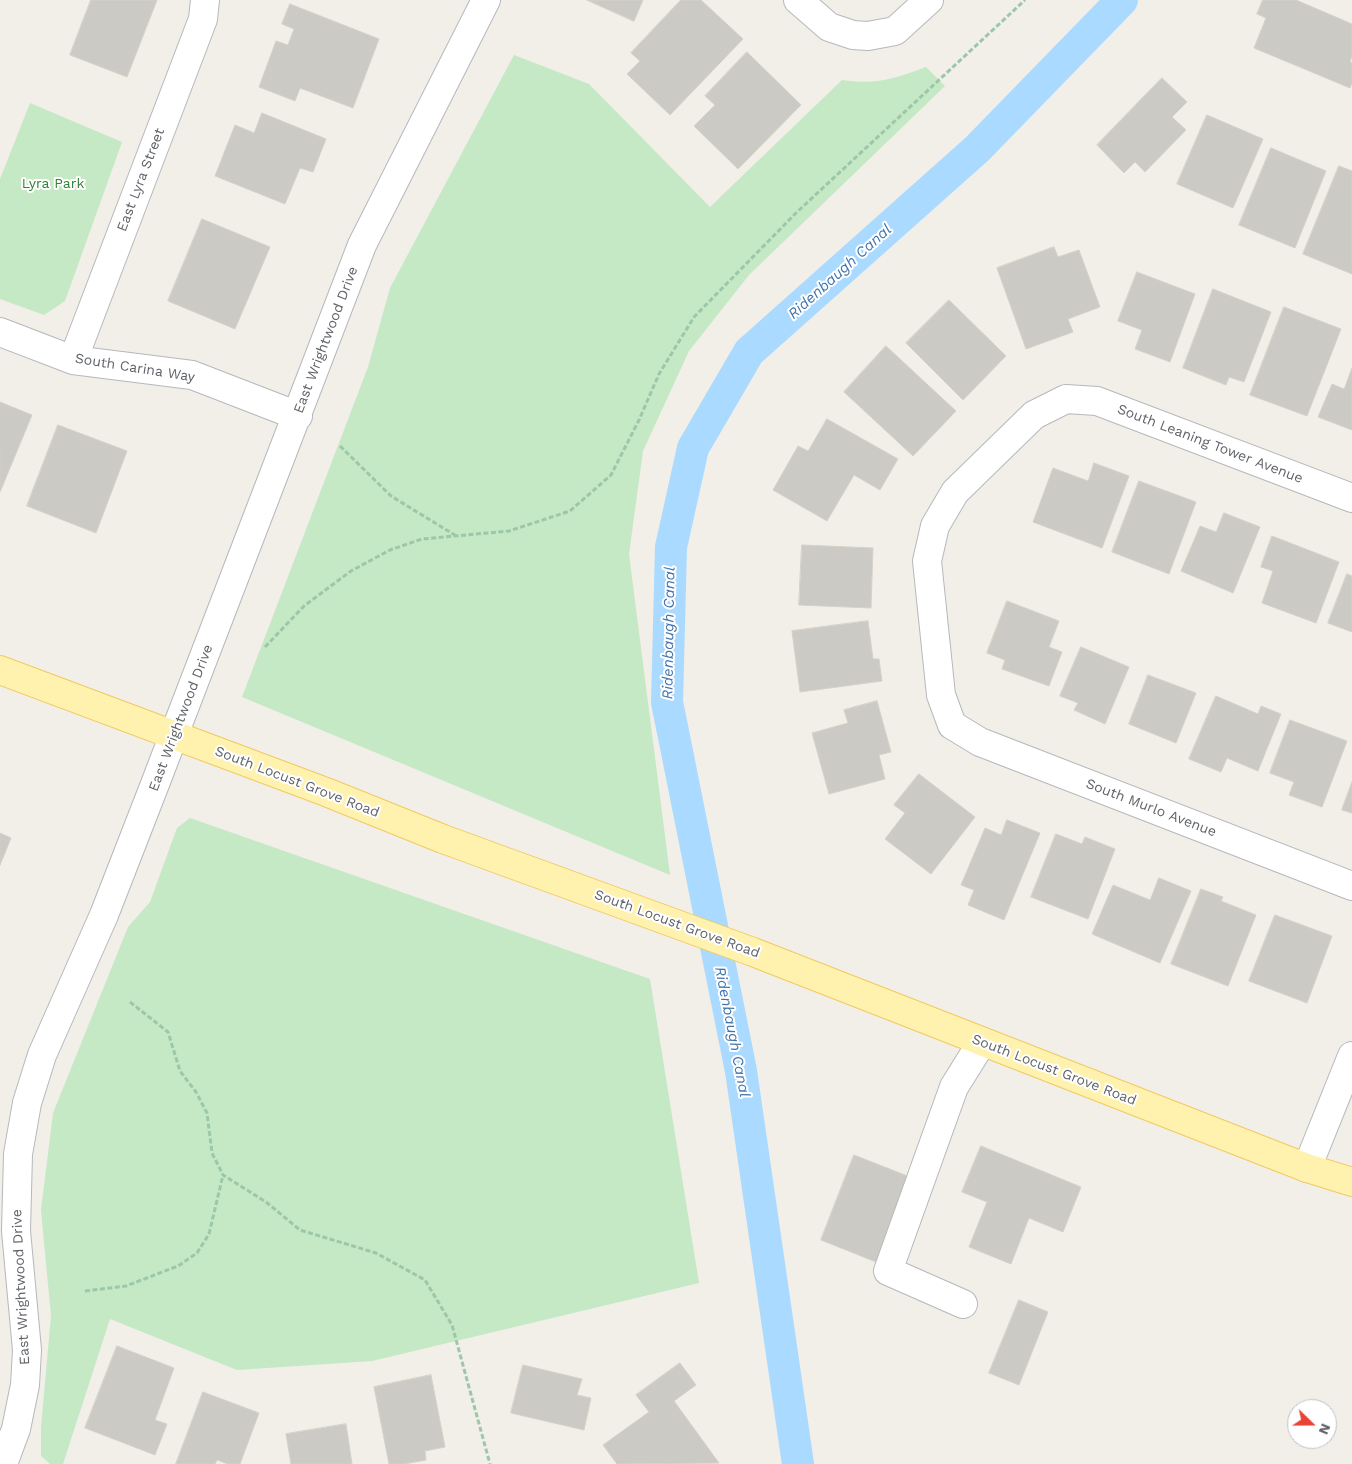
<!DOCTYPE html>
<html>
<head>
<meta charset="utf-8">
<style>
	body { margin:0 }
	#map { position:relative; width:1352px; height:1464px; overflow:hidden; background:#f1efe8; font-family:"Work Sans",sans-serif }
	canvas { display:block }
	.north { position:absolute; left:1287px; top:1399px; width:50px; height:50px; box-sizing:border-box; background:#fff; border:1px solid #bfc1c3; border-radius:50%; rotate:112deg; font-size:14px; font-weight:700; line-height:20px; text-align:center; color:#5f6368 }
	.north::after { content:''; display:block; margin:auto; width:18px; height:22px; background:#ea4335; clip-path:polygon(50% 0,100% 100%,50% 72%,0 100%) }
</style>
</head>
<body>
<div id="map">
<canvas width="1352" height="1464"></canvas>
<div class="north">N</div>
</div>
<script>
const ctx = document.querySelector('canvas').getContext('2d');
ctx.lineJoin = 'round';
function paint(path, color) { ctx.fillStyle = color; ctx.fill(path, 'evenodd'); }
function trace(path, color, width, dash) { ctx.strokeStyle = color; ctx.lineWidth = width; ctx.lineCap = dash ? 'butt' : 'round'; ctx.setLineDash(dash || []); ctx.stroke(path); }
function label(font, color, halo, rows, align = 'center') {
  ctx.font = font + ' "Work Sans",sans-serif'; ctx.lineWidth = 4; ctx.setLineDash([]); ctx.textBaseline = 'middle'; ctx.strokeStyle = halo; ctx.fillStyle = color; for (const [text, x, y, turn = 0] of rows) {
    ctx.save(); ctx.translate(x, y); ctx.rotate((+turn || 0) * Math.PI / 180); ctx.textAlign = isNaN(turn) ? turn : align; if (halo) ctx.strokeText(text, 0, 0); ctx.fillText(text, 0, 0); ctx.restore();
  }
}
const green = new Path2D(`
	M 514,55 L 589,84 L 710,207 L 842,80 C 877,85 893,79 926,67 L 945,86 L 749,275 L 689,351 L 643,451 L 629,554 L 670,875 L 242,697 L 368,367 L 390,288 Z
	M 30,103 L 122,142 L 65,301 L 44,315 L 0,299 L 0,179 Z
	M 190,818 L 650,979 L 699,1283 L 372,1361 L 237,1370 L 110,1319 L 63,1464 L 50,1464 L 41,1456 L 41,1427 L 51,1316 L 41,1210 L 53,1113 L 128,927 L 150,902 L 177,828 Z`);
const canal = new Path2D(`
	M 798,1464 L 741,1071 L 667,702 L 671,547 L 693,448 L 749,352 L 977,149 L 1122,0`);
const building = new Path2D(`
	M 91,0 L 157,0 L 127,77 L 70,55 Z
	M 587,0 L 643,0 L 634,21 Z
	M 681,0 L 701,0 L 743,39 L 670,115 L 627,74 L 640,61 L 631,53 Z
	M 1263,0 L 1296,0 L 1352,24 L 1352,56 L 1350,62 L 1352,63 L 1352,83 L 1350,88 L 1254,48 L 1266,18 L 1257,14 Z
	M 290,4 L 379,39 L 353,108 L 300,88 L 295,101 L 259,87 L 276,41 L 288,45 L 294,29 L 282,24 Z
	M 747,52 L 801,105 L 738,169 L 694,126 L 715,105 L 705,96 Z
	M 1162,78 L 1187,102 L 1172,117 L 1186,130 L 1145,172 L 1135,162 L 1124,173 L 1097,145 Z
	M 262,113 L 326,139 L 313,172 L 300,168 L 285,204 L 215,176 L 235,125 L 254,133 Z
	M 1207,115 L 1263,139 L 1233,208 L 1177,184 Z
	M 1271,148 L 1326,171 L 1295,248 L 1239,225 Z
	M 1339,166 L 1352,171 L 1352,274 L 1303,254 Z
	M 202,219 L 270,247 L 235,329 L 168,301 Z
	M 1054,247 L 1058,257 L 1079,250 L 1100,307 L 1068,319 L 1073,332 L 1026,349 L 997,268 Z
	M 1137,272 L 1195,294 L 1170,362 L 1135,349 L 1142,330 L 1118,321 Z
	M 1213,289 L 1271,312 L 1244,382 L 1229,377 L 1226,385 L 1183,368 Z
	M 949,300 L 1006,356 L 963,400 L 906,343 Z
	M 1284,307 L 1341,329 L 1307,416 L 1250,395 Z
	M 886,346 L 956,411 L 913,456 L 844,392 Z
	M 1352,368 L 1352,430 L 1318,417 L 1332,384 L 1344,389 Z
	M 0,402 L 32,415 L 0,492 Z
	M 827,419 L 898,459 L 880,490 L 854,475 L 827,521 L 773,490 L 798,446 L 808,451 Z
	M 58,425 L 127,451 L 96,533 L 27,506 Z
	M 1094,463 L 1129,476 L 1102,548 L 1033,522 L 1053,468 L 1088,481 Z
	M 1139,481 L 1196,502 L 1169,574 L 1112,552 Z
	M 1224,513 L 1260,527 L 1233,593 L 1181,571 L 1200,526 L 1216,532 Z
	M 1272,536 L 1339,562 L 1316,623 L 1262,603 L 1273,571 L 1261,567 Z
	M 802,545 L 873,548 L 871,608 L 799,605 Z
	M 1347,574 L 1352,576 L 1352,632 L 1328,623 Z
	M 1007,601 L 1059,621 L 1049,647 L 1062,652 L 1049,686 L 1002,669 L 1005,660 L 987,653 Z
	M 868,621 L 873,659 L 879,659 L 882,681 L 800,692 L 792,631 Z
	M 1081,647 L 1129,667 L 1105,724 L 1074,710 L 1078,703 L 1060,696 Z
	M 1148,675 L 1196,693 L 1176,743 L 1129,724 Z
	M 1216,696 L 1258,714 L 1261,706 L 1281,714 L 1258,771 L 1227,758 L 1221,772 L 1189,759 Z
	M 877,701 L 891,752 L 879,755 L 885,779 L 829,794 L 812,733 L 848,723 L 844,710 Z
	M 1290,720 L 1347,741 L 1322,807 L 1289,795 L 1294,782 L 1270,773 Z
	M 919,774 L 975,817 L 931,874 L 885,839 L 905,813 L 894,805 Z
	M 1352,782 L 1352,813 L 1342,810 Z
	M 1007,820 L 1040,833 L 1004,920 L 968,905 L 974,890 L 961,885 L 985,828 L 1001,835 Z
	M 0,833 L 11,838 L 0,865 Z
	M 1056,834 L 1082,844 L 1085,837 L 1115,849 L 1088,919 L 1031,897 Z
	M 1159,878 L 1191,891 L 1160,963 L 1092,934 L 1113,885 L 1150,900 Z
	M 1201,889 L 1223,897 L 1221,901 L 1256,915 L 1228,986 L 1171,964 Z
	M 1275,915 L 1332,936 L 1307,1003 L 1249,981 Z
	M 981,1146 L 1081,1187 L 1063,1232 L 1029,1218 L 1011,1264 L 969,1247 L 987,1202 L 962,1192 Z
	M 854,1155 L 910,1177 L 876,1262 L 821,1240 Z
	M 1019,1300 L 1048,1312 L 1019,1385 L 989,1373 Z
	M 117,1346 L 174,1368 L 155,1420 L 167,1424 L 155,1455 L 85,1428 Z
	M 680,1363 L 696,1385 L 674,1401 L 719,1463 L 617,1464 L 603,1445 L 649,1412 L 636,1395 Z
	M 523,1365 L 582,1379 L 577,1395 L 591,1398 L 584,1430 L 511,1413 Z
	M 431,1375 L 445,1447 L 425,1451 L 426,1460 L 404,1464 L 389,1464 L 374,1387 Z
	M 203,1392 L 259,1413 L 240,1464 L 228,1464 L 217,1460 L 215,1464 L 176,1464 Z
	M 346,1424 L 352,1464 L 291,1464 L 286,1434 Z`);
const path = new Path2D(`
	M 340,446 L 391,496 L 458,537
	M 265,647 L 304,606 L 351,571 L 390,550 L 422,539 L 509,531 L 570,511 L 611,475 L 639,420 L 659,374 L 694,317 L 797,212 L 1025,0
	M 130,1002 L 168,1032 L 180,1071 L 196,1092 L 207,1113 L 212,1153 L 223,1175 L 266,1202 L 300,1230 L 376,1253 L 425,1280 L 452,1325 L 490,1464
	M 85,1291 L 126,1286 L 178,1266 L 197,1253 L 209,1234 L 223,1175`);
const minor = new Path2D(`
	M 798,0 L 829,27 L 853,35 L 868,36 L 895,31 L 929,0
	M 0,332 L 73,360 L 192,375 L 298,416
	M 73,360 L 203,19 L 205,0
	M 1352,498 L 1097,401 L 1066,399 L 1034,415 L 955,492 L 935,526 L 927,561 L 941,695 L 952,725 L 980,742 L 1352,886
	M 1307,1168 L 1352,1056
	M 963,1304 L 888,1271 L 954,1087 L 982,1042
	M 3,1464 L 16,1429 L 25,1385 L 27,1350 L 16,1231 L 18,1154 L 27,1103 L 42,1055 L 104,915 L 155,784 L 362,245 L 486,0`);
const major = new Path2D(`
	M 0,670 L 326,792 L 443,839 L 753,952 L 1307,1168 L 1352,1182`);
const streetNames = [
	["East Lyra Street",141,180,-69],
	["East Wrightwood Drive",326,340,-69],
	["South Carina Way",135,368,9],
	["South Leaning Tower Avenue",1210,444,21],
	["East Wrightwood Drive",181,718,-69],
	["South Locust Grove Road",297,782,21],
	["South Murlo Avenue",1151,808,21],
	["South Locust Grove Road",677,924,20],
	["South Locust Grove Road",1054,1070,21],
	["East Wrightwood Drive",21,1287,-93]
];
const parkNames = [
	["Lyra Park",53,184]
];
const waterNames = [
	["Ridenbaugh Canal",840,272,-42],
	["Ridenbaugh Canal",669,633,-89],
	["Ridenbaugh Canal",732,1032,79]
];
paint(green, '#c5e8c5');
trace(canal, '#aadaff', 32);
paint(building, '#cccac5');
trace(building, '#d6d1c6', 1);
trace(minor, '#b5b8bc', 30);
trace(major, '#f2c960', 30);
trace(path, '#9cc7a9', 3, [5, 2.5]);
trace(minor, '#fff', 28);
trace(major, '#fff2af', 28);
label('14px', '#5f6368', '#fff', streetNames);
label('14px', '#348238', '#fff', parkNames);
label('italic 15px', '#4174aa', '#fff', waterNames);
</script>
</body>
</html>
